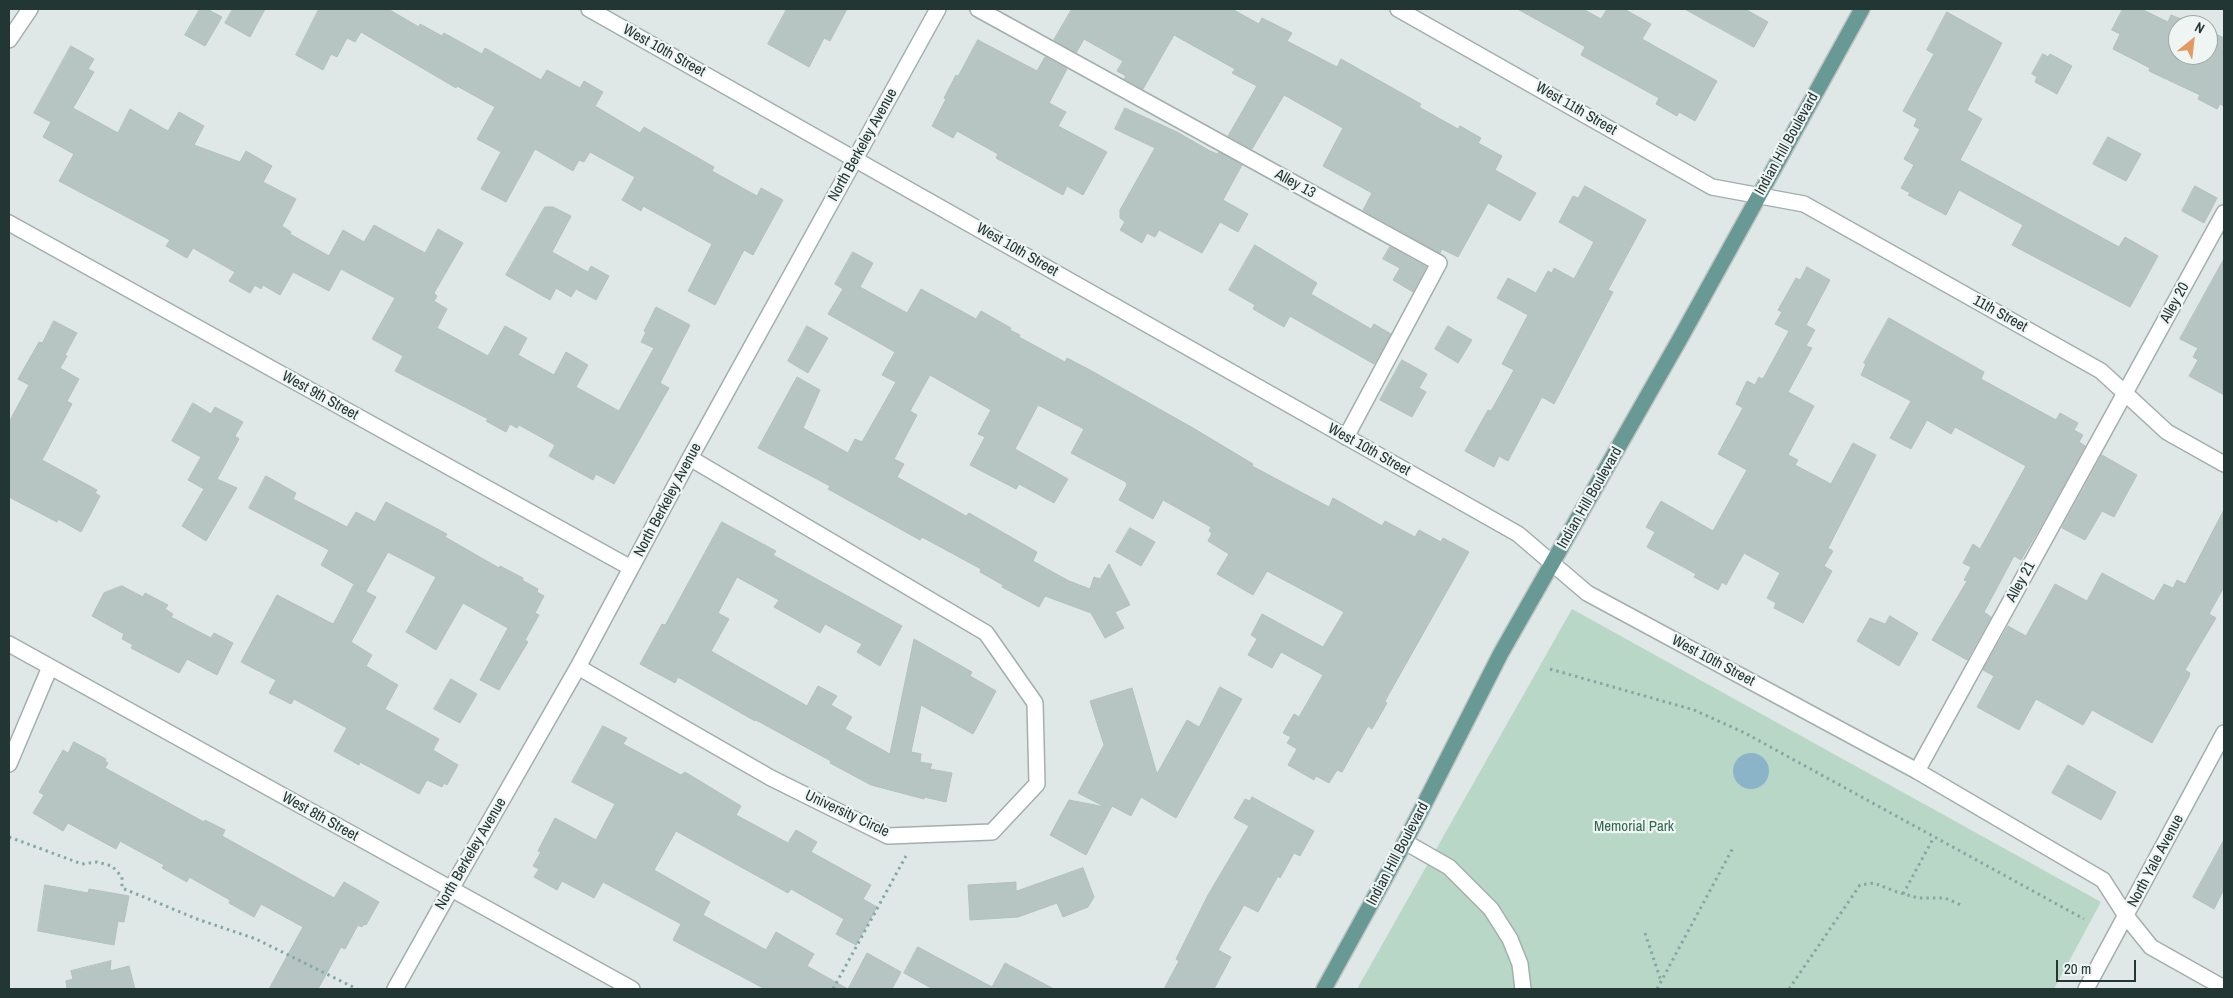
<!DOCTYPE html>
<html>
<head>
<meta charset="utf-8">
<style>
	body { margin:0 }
	#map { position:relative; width:2233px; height:998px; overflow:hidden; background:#dfe8e6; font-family:"Archivo Narrow",sans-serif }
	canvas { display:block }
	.frame { position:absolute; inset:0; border:10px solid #223634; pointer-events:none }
	.north { position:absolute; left:2168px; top:15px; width:50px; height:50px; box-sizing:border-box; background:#eff5f3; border:1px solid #9da9a7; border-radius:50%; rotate:29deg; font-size:14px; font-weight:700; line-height:20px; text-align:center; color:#223634 }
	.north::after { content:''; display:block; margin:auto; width:18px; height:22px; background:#e29963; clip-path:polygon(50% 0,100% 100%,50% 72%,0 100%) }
	.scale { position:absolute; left:2056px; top:960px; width:80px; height:22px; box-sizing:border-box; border:2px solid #223634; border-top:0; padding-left:6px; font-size:15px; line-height:18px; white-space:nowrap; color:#223634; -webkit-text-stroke:4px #eff5f3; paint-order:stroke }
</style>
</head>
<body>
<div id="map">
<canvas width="2233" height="998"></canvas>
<div class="frame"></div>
<div class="north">N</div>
<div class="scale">20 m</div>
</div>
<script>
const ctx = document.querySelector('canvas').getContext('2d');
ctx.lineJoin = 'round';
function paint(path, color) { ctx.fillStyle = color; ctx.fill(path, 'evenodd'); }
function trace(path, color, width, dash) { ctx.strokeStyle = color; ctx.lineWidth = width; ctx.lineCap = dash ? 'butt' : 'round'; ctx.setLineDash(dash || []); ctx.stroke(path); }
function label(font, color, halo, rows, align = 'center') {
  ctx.font = font + ' "Archivo Narrow",sans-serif'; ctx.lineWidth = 4.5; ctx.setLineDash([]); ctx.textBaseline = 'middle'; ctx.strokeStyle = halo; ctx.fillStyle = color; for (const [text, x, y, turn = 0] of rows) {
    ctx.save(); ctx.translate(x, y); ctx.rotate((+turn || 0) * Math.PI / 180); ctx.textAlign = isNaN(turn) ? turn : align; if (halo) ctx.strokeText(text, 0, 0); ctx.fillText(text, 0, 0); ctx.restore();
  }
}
const green = new Path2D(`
	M 1572,609 L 2101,902 L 2054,989 L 1357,989 Z`);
const water = new Path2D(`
	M1733 771a18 18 0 1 1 36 0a18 18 0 1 1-36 0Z`);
const building = new Path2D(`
	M 200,9 L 207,9 L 222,17 L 205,46 L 185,35 Z
	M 233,9 L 265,9 L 250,37 L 225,23 Z
	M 319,9 L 388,9 L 419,27 L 420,24 L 442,36 L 444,33 L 482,54 L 485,48 L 541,80 L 547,70 L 580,88 L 584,81 L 603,92 L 595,106 L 640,133 L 644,127 L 714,167 L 712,171 L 757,196 L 761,188 L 783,200 L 753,255 L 744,250 L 715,305 L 688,291 L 712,244 L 643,206 L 641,211 L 622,200 L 635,177 L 590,152 L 584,162 L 579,160 L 573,171 L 535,149 L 506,202 L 481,189 L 501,152 L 477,139 L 495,107 L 457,86 L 456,88 L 361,32 L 355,42 L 347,38 L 337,57 L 331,54 L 323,70 L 296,55 Z
	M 787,9 L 847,9 L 830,41 L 824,38 L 809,67 L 768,44 Z
	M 1072,9 L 1232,9 L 1259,24 L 1262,18 L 1292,33 L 1287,41 L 1337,67 L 1341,59 L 1421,104 L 1419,107 L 1458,129 L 1460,126 L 1481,138 L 1478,143 L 1502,156 L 1495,170 L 1536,193 L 1520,221 L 1488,203 L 1458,257 L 1442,249 L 1440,253 L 1363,210 L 1372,193 L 1323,166 L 1343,128 L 1284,95 L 1252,149 L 1228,136 L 1257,86 L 1232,73 L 1235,69 L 1174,35 L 1143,89 L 1124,79 L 1126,76 L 1117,71 L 1123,61 L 1084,39 L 1076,53 L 1054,40 Z
	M 1518,9 L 1583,9 L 1601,19 L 1607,9 L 1624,9 L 1651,24 L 1642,39 L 1717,81 L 1695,121 L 1679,112 L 1677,116 L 1656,104 L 1659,98 L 1581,55 L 1585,47 Z
	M 1685,9 L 1745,9 L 1768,22 L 1754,47 Z
	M 2123,9 L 2141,9 L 2168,22 L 2171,15 L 2197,25 L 2178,25 L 2178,55 L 2208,55 L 2208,30 L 2224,38 L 2224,106 L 2220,104 L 2217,109 L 2198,99 L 2200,95 L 2149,71 L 2150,68 L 2113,49 L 2120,34 L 2112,30 Z
	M 1947,12 L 2002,43 L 1967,110 L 1982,119 L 1960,160 L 2119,247 L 2125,237 L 2158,256 L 2130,307 L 2012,245 L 2023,225 L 1959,190 L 1946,215 L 1908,195 L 1910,193 L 1901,188 L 1914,165 L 1904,159 L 1920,129 L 1914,126 L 1917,119 L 1903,111 L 1934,54 L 1927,50 Z
	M 978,40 L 1037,71 L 1045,57 L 1067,69 L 1049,103 L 1066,112 L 1058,126 L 1107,152 L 1083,195 L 1067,186 L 1063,195 L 996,158 L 998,154 L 957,131 L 953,138 L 932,126 L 946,99 L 944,98 L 956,75 L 958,76 Z
	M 71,46 L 94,59 L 88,69 L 94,72 L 73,108 L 118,133 L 130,109 L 168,131 L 179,112 L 204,126 L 194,145 L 240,162 L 246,151 L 272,166 L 263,182 L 296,199 L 282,226 L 291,232 L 290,234 L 329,256 L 343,230 L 364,242 L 374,225 L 425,253 L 438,229 L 463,243 L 434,293 L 437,296 L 434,301 L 447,309 L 437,328 L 488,356 L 505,326 L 527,338 L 518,355 L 554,375 L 566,352 L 588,365 L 576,387 L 619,411 L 654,348 L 641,342 L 646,332 L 644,331 L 656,307 L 690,325 L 660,383 L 669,388 L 614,484 L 596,474 L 593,480 L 549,456 L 555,445 L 519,425 L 517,428 L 510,424 L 506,432 L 486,421 L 488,419 L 395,371 L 403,356 L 372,339 L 395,298 L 341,269 L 329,291 L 293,272 L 280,295 L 263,285 L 261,289 L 255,285 L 250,293 L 229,281 L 235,272 L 193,248 L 187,258 L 166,246 L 170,240 L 59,181 L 74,154 L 43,137 L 51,122 L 34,113 Z
	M 2043,54 L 2048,57 L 2050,54 L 2072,66 L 2057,94 L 2035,82 L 2037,77 L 2032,74 Z
	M 1125,108 L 1177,132 L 1210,151 L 1218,154 L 1219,152 L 1242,165 L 1223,200 L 1248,214 L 1238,232 L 1220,222 L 1202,253 L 1159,230 L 1155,237 L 1147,233 L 1142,243 L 1120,230 L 1125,222 L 1120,218 L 1120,210 L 1155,148 L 1115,129 Z
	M 2108,137 L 2141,154 L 2126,181 L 2093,164 Z
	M 1585,186 L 1646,220 L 1608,290 L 1613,292 L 1554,404 L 1542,397 L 1508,461 L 1499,456 L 1494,467 L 1465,451 L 1488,410 L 1491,411 L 1514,370 L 1502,364 L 1528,315 L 1497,298 L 1508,278 L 1536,293 L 1548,271 L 1552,273 L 1554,268 L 1574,279 L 1594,242 L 1559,222 L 1573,196 L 1578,198 Z
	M 2195,186 L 2217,198 L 2204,223 L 2182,211 Z
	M 545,207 L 553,207 L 571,216 L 552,252 L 588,272 L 591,266 L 609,276 L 596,300 L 576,289 L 571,297 L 556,288 L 550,300 L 506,275 Z
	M 1255,245 L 1317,283 L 1311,294 L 1371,329 L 1374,324 L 1391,334 L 1374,364 L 1290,316 L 1284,327 L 1253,309 L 1255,305 L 1229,290 Z
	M 1390,247 L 1426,267 L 1413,292 L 1393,280 L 1400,268 L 1383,259 Z
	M 853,252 L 873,263 L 860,287 L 907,313 L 921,289 L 976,319 L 981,311 L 1011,328 L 1010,330 L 1020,335 L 1019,337 L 1065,362 L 1067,358 L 1090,370 L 1193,428 L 1253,464 L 1252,466 L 1329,507 L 1333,498 L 1382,526 L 1385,521 L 1415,537 L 1419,530 L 1441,542 L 1443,538 L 1469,552 L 1385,701 L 1387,703 L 1372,729 L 1368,726 L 1342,772 L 1337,770 L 1329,783 L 1316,776 L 1314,780 L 1288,765 L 1297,749 L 1287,743 L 1291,737 L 1283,733 L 1294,714 L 1299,717 L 1323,675 L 1281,652 L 1272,668 L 1248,655 L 1257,639 L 1251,635 L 1262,614 L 1323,647 L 1344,612 L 1267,571 L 1253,595 L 1217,574 L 1229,554 L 1208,541 L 1212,533 L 1209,531 L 1211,527 L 1163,500 L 1153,519 L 1119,500 L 1127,485 L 1126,482 L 1071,453 L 1084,429 L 1038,405 L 1015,449 L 1068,479 L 1054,503 L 1019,484 L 1016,489 L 970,465 L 985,437 L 978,434 L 991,410 L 930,375 L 910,411 L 917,415 L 894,459 L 904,464 L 897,477 L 966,516 L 969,513 L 1037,552 L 1033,561 L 1069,581 L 1090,589 L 1094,577 L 1100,579 L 1109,564 L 1130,605 L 1115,612 L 1124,628 L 1105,638 L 1091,613 L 1045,596 L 1039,607 L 1002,587 L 1003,585 L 980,572 L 981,569 L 922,537 L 920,540 L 828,489 L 830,486 L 758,448 L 797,377 L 820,390 L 803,428 L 848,453 L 855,439 L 862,442 L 896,382 L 882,375 L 895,352 L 828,314 L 843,289 L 835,284 Z
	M 2224,259 L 2224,395 L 2189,376 L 2198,360 L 2193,357 L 2198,348 L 2180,339 Z
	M 1807,267 L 1830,280 L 1806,325 L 1815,330 L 1806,346 L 1812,348 L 1788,392 L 1814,406 L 1788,455 L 1798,460 L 1795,465 L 1831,484 L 1853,443 L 1876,455 L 1828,548 L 1833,551 L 1824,566 L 1832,571 L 1803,623 L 1774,608 L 1776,603 L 1767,598 L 1780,573 L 1744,553 L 1726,585 L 1722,582 L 1718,590 L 1694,577 L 1696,574 L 1647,547 L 1655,532 L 1646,527 L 1661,501 L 1713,531 L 1747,470 L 1718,454 L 1743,408 L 1736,404 L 1747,381 L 1755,385 L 1759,377 L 1762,379 L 1764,377 L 1789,331 L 1775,324 L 1782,312 L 1778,310 L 1796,278 L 1800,280 Z
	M 1889,318 L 1984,372 L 1981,379 L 2056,420 L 2060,413 L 2078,423 L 2074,430 L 2083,435 L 2079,442 L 2085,446 L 2045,519 L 2021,560 L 2014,556 L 1984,612 L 1991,617 L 1967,660 L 1932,640 L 1967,581 L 1964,580 L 1971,567 L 1963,563 L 1973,544 L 1980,549 L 2026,466 L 1955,427 L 1951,434 L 1927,420 L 1911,449 L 1890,438 L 1911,401 L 1861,375 L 1866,364 L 1864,363 Z
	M 54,321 L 77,333 L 65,355 L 67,356 L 60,368 L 79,379 L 67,401 L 72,404 L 42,460 L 97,490 L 95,493 L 100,496 L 81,532 L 58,519 L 57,522 L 9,497 L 9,422 L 29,385 L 18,379 L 39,342 L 42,343 Z
	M 807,326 L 828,338 L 808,373 L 788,361 Z
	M 1448,326 L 1472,340 L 1458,363 L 1435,349 Z
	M 1402,360 L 1427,374 L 1419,388 L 1426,392 L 1412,417 L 1380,400 Z
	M 193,403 L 211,414 L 215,407 L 243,422 L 235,436 L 239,439 L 217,479 L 237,488 L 206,541 L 182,526 L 204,489 L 188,480 L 201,457 L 172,441 Z
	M 2102,455 L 2137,475 L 2114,517 L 2102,511 L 2085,540 L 2062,528 Z
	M 266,476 L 296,493 L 293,499 L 347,527 L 356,512 L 375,522 L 386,502 L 447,534 L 445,537 L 499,568 L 500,566 L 523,578 L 522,580 L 538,589 L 537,592 L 544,596 L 535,613 L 539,615 L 525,640 L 528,642 L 499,690 L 480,680 L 508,628 L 463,603 L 436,650 L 406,632 L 436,577 L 388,552 L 366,591 L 321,565 L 329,550 L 249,508 Z
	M 2224,510 L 2224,587 L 2209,614 L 2216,618 L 2185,670 L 2190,673 L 2189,677 L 2152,743 L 2092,710 L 2083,725 L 2036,699 L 2019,730 L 1977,707 L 1994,676 L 1983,670 L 2008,626 L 2026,636 L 2055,584 L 2087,601 L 2102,573 L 2154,601 L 2164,584 L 2173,588 L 2177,580 L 2185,584 Z
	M 722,522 L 776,551 L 773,555 L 902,626 L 880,666 L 857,652 L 862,644 L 825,624 L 820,633 L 774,607 L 779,600 L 737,577 L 718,613 L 729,619 L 711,651 L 807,706 L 818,686 L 837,696 L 831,705 L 852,717 L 845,729 L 890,754 L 914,639 L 972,672 L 970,676 L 996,691 L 973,734 L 921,705 L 911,752 L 921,754 L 920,762 L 932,764 L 930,769 L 952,773 L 946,802 L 924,797 L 924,799 L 871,785 L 830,763 L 831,761 L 756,720 L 755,721 L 678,677 L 675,683 L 640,664 L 662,624 L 665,625 Z
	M 1130,528 L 1155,542 L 1141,566 L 1116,552 Z
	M 354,585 L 376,597 L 351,642 L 372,655 L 366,666 L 398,685 L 385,709 L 439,739 L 433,750 L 458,765 L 447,785 L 444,783 L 442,787 L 427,780 L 419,794 L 360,762 L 359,765 L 334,751 L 347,728 L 294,699 L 291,704 L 269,693 L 276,680 L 241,662 L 277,595 L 333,624 Z
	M 122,586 L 143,597 L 145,593 L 168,605 L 165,609 L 173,614 L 171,617 L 211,638 L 214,633 L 233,643 L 217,675 L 187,659 L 179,673 L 131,648 L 133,645 L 122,639 L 124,634 L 92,616 L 104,593 Z
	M 1890,616 L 1918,633 L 1899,666 L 1857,641 L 1870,618 L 1885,624 Z
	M 451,679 L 477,694 L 460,723 L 434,709 Z
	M 1220,687 L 1242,699 L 1176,818 L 1141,797 L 1131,816 L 1112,806 L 1086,855 L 1050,835 L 1069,800 L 1105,807 L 1078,793 L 1104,745 L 1090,701 L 1132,688 L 1157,774 L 1187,720 L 1199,727 Z
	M 603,726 L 627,738 L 623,744 L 681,775 L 685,772 L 741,806 L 736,815 L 788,843 L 796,830 L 817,842 L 811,852 L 871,885 L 863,899 L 877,907 L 856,945 L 836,934 L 844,919 L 791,889 L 788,893 L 676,831 L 654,870 L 710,902 L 703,915 L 766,950 L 776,932 L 814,954 L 807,966 L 848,989 L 867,953 L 901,972 L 892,989 L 765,989 L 673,940 L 681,924 L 603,882 L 594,898 L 562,881 L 557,890 L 534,877 L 539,869 L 533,866 L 541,852 L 538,851 L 555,818 L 596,840 L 615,804 L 572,782 Z
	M 74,742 L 106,759 L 105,761 L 108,763 L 105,768 L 204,822 L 205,820 L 225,830 L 222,836 L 334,898 L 344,882 L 379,902 L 366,925 L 364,924 L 362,927 L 358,925 L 345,949 L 341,947 L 318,989 L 269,989 L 303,927 L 261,904 L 254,917 L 229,903 L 230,900 L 189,877 L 187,882 L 162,868 L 164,865 L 120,841 L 116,849 L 68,823 L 63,831 L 33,813 L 44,795 L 39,792 L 63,750 L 68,753 Z
	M 2068,765 L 2116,792 L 2101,820 L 2052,793 Z
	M 1252,797 L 1314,831 L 1300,856 L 1294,853 L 1280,878 L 1278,876 L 1258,912 L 1244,905 L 1218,950 L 1231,957 L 1214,989 L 1164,989 L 1179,961 L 1176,959 L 1208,895 L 1249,826 L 1234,818 L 1245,799 L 1250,801 Z
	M 2224,840 L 2224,889 L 2214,909 L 2193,897 Z
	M 1083,868 L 1094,897 L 1088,907 L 1063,917 L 1057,903 L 1018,917 L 970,920 L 968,885 L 1016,882 L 1016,891 Z
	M 45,885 L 88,893 L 89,889 L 129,896 L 124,922 L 118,921 L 114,945 L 38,931 Z
	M 918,947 L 992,987 L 1005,963 L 1054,989 L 933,989 L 904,973 Z
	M 111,961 L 110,971 L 129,966 L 135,989 L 67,989 L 66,981 L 73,979 L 71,971 Z`);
const path = new Path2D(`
	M 1550,669 L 1694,710 L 1745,733 L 2084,919
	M 9,837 L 82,864 L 97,862 L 112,866 L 122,877 L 122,888 L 197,919 L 256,939 L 357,989
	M 1903,894 L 1934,837
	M 1645,933 L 1661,981
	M 833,989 L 906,856
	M 1657,989 L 1734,846
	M 1789,989 L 1860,885 L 1874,883 L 1897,892 L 1918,898 L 1945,898 L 1961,905`);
const service = new Path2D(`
	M 978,9 L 1439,263 L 1346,437
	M 1917,771 L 2224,213`);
const minor = new Path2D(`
	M 589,9 L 1518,534 L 1587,593 L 1917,771 L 2103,880 L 2126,916 L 2151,947 L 2224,988
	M 1398,9 L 1712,187 L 1804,204 L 2101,371 L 2167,432 L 2224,464
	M 9,40 L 30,9
	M 9,223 L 631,568
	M 9,644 L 632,989
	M 578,667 L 771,778 L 888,836 L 992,832 L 1037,784 L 1035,703 L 986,633 L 690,458
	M 9,764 L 50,667
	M 1405,842 L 1449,867 L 1491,909 L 1510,939 L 1520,964 L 1523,989
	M 395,989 L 451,889 L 578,667 L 690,458 L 938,9
	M 2086,989 L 2224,733`);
const primary = new Path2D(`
	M 1324,989 L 1405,842 L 1501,653 L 1681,337 L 1862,9`);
const streetNames = [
	["West 10th Street",664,51,29],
	["West 11th Street",1576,109,30],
	["Indian Hill Boulevard",1787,144,-61],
	["North Berkeley Avenue",863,145,-61],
	["Alley 13",1295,184,29],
	["West 10th Street",1017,250,30],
	["Alley 20",2175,303,-61],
	["11th Street",2000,314,29],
	["West 9th Street",320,396,29],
	["West 10th Street",1369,450,29],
	["Indian Hill Boulevard",1590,498,-60],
	["North Berkeley Avenue",668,500,-62],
	["Alley 21",2021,582,-61],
	["West 10th Street",1713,661,28],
	["University Circle",847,814,25],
	["West 8th Street",320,817,29],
	["North Berkeley Avenue",471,854,-60],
	["Indian Hill Boulevard",1398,854,-62],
	["North Yale Avenue",2156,861,-62]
];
const parkNames = [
	["Memorial Park",1634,827]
];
paint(green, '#b9d7c7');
paint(water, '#8cb4c8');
paint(building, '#b7c5c2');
trace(building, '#b2c1bd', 1);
trace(service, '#a3afad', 18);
trace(minor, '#a3afad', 18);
trace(primary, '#bdc3c2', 18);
trace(path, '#82a9a3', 3, [2.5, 4]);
trace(service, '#fff', 15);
trace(minor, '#fff', 15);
trace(primary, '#689995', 15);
label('15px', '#223634', '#eff5f3', streetNames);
label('15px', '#316850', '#eff5f3', parkNames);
</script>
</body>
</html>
